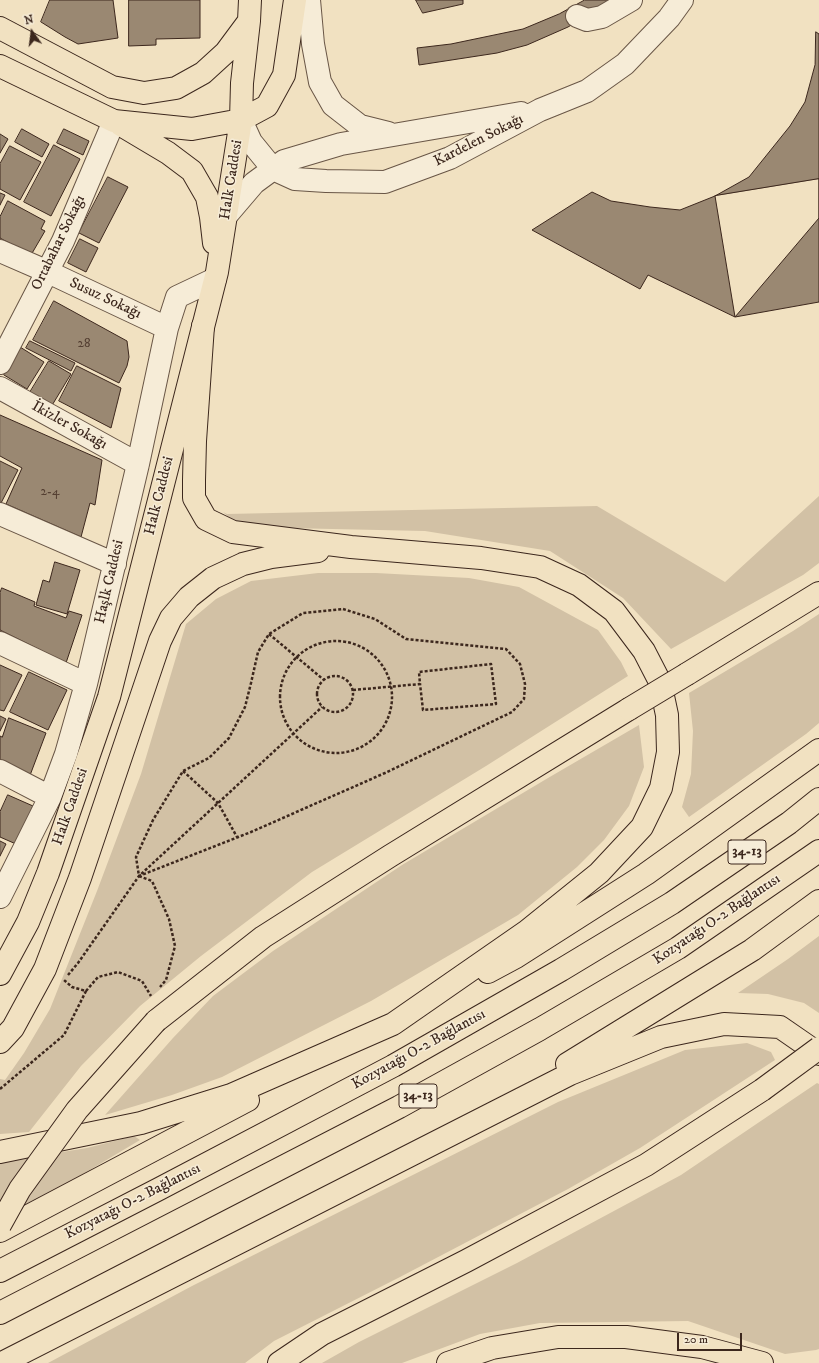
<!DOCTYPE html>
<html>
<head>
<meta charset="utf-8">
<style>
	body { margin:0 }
	#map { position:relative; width:819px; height:1363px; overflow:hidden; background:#f1e1c1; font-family:"IM FELL DW Pica",serif }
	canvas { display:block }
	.north { position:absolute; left:12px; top:12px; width:40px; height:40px; -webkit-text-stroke:3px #f6ecd7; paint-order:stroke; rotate:346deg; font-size:11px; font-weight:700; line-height:16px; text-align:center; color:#3c271d }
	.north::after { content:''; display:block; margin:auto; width:14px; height:18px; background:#3c271d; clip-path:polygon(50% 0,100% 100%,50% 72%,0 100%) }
	.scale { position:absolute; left:677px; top:1333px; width:65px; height:18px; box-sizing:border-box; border:2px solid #3c271d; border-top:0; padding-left:5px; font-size:12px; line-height:14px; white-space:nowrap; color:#3c271d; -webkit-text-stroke:3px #f6ecd7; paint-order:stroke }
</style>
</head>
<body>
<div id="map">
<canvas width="819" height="1363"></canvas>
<div class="north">N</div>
<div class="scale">20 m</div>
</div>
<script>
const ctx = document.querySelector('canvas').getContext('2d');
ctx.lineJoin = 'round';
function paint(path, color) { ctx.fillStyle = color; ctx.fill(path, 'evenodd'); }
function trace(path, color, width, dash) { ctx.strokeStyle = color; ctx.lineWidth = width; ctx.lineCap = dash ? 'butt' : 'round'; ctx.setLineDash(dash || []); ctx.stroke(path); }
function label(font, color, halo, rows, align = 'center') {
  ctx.font = font + ' "IM FELL DW Pica",serif'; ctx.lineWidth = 3; ctx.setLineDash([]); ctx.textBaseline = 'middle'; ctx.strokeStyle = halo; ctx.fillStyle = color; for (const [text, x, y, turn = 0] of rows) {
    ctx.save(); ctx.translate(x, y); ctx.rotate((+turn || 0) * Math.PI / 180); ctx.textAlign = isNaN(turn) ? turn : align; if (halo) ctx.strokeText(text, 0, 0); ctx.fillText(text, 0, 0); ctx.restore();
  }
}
const green = new Path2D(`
	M 819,496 L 819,563 L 803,575 L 671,649 L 623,598 L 550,551 L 425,531 L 240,527 L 223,512 L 227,514 L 597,506 L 725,582 Z
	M 318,573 L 376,573 L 469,578 L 519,587 L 598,630 L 621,662 L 628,676 L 486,766 L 312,872 L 201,956 L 140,1006 L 81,1066 L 29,1132 L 0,1134 L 0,1079 L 5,1080 L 24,1053 L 50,1009 L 97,891 L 141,774 L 186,624 L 216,599 L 251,581 Z
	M 819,614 L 819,723 L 806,734 L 689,817 L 682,807 L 691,774 L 693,731 L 689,693 L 793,631 Z
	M 639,725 L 644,767 L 629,806 L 604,840 L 577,867 L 518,915 L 371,1001 L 222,1077 L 172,1095 L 105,1115 L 173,1038 L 213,996 L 273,951 L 402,865 L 548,778 Z
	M 819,936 L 819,1013 L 804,1003 L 768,994 L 738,993 L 788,959 Z
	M 747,1043 L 771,1052 L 775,1060 L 640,1148 L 568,1189 L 400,1277 L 274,1341 L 245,1363 L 48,1363 L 192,1286 L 558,1102 L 685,1050 Z
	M 817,1083 L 819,1084 L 819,1349 L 816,1350 L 785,1354 L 688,1321 L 540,1323 L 480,1334 L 402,1363 L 322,1363 L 359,1342 L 517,1263 L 681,1175 Z
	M 134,1136 L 140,1140 L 68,1183 L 0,1217 L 0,1162 L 87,1148 Z`);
const building = new Path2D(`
	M 50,0 L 113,0 L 118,38 L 78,44 L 65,37 L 41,22 Z
	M 129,0 L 200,0 L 200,38 L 156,39 L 156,45 L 129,46 Z
	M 416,0 L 463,0 L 463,4 L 423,13 Z
	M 585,0 L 613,0 L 568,27 L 527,45 L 497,53 L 419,65 L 417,48 L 451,44 L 523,29 L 559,14 Z
	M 816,32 L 819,34 L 819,218 L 735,317 L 648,275 L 640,289 L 532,230 L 592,192 L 611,201 L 650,207 L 680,210 L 715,196 L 749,177 L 790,126 L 805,102 L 815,65 Z
	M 22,129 L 49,144 L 42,157 L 15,142 Z
	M 64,129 L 89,141 L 83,155 L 57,143 Z
	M 0,134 L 8,139 L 0,153 Z
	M 54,145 L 80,159 L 51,216 L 24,202 Z
	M 10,146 L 41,162 L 20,200 L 0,189 L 0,164 Z
	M 108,177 L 128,187 L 99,243 L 79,233 Z
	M 819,179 L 819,302 L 735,317 L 715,196 Z
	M 0,193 L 5,195 L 0,205 Z
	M 8,201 L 45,221 L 41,229 L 45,231 L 31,255 L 0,238 L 0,217 Z
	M 80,239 L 98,248 L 86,272 L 68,263 Z
	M 54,301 L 127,341 L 129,357 L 127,366 L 119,383 L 33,340 Z
	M 30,341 L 75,363 L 71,371 L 26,348 Z
	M 20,347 L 44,362 L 27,389 L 4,375 Z
	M 49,361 L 71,374 L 51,407 L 29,394 Z
	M 77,366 L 121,388 L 111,428 L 59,401 Z
	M 0,415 L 102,460 L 95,505 L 90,503 L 81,537 L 6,504 L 22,468 L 0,456 Z
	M 0,461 L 18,470 L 0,505 Z
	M 55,562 L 80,570 L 67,614 L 36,605 L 43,580 L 49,582 Z
	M 2,588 L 35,602 L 34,606 L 66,618 L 69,611 L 82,615 L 66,663 L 0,630 L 0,593 Z
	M 0,665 L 22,675 L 4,711 L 0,710 Z
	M 29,672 L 67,690 L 48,730 L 10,712 Z
	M 0,716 L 6,719 L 0,731 Z
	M 9,718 L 46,733 L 29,778 L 0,767 L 0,736 L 2,737 Z
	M 8,795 L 33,806 L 16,844 L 0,837 L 0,812 Z
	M 0,841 L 6,844 L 0,856 Z`);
const path = new Path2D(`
	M 343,609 L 375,619 L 406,639 L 506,649 L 520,664 L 525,684 L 524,699 L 512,712 L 385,773 L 251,832 L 139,876 L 136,857 L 153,820 L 183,771 L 209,758 L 229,738 L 245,707 L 251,683 L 258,652 L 269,634 L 303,613 Z
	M 269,634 L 324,680
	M280 697a56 56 0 1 1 112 0a56 56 0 1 1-112 0Z
	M317 694a18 18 0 1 1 36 0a18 18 0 1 1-36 0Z
	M 353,690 L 420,684 L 419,672 L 491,664 L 496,704 L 423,710 L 420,684
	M 183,771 L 218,803 L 237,837
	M 139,876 L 152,881 L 169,919 L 175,946 L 166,980 L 160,987
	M 68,975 L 78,963 L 139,876 L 322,707
	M 86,991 L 98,977 L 118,972 L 142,981 L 151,996
	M 0,1089 L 64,1035 L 86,991 L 72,987 L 64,980`);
const minor = new Path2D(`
	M 309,0 L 313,44 L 320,82 L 333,105 L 360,126 L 388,133
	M 577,16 L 587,20 L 602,17 L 631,0
	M 241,120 L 251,142 L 273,169 L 295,179 L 326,181 L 385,182 L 450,158 L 540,110 L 587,91 L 625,64 L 669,18 L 682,0
	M 225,217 L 254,183 L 284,161 L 341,144 L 521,113
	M 0,251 L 46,271 L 167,328
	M 0,363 L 63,241 L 114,121
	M 0,388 L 138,464
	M 0,514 L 115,564
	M 0,643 L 86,684
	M 0,771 L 50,797
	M 0,897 L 50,797 L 66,754 L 86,684 L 138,464 L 167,328 L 177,297 L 215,279`);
const major = new Path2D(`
	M 0,28 L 112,87 L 144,93 L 176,88 L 203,73 L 226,52 L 249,21
	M 0,66 L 114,121 L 192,129 L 241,120 L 267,106 L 284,75 L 295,0
	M 121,125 L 168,153 L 192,171 L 207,197 L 211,217 L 214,243
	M 0,974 L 28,922 L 48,873 L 109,697 L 217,272 L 241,120 L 242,83 L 249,21 L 250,0
	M 448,1363 L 492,1348 L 558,1337 L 626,1337 L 702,1347 L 762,1363`);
const highway = new Path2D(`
	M 687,674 L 819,593
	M 488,972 L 516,957 L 646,874 L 819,750
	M 156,1021 L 263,937 L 390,856 L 629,709
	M 0,1042 L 13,1028 L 45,969 L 80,878 L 160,641 L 171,618 L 189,597 L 213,578 L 243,564 L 271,557 L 318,551
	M 567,1064 L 752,950 L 819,901
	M 0,1152 L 141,1123 L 231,1095 L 393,1024 L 527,931 L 599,873 L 642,827 L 661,788 L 668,752 L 667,715 L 660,682 L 644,651 L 614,611 L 579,585 L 540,567 L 481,558 L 351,547 L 233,532 L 206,519 L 194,498 L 194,480 L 195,441 L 203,326
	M 0,1231 L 248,1100
	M 0,1271 L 159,1189 L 393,1066 L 561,970 L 672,903 L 789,823 L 819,799
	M 0,1313 L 399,1107 L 540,1029 L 678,948 L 819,851
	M 2,1363 L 570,1074 L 661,1037 L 724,1024 L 780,1027 L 819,1054
	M 279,1363 L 322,1334 L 466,1261 L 646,1165 L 762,1090`);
const highwayBridge = new Path2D(`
	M 629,709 L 687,674
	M 762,1090 L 819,1048
	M 0,1225 L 20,1189 L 77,1110 L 156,1021`);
const numberNames = [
	["28",84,344],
	["2-4",50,492]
];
const shields = [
	[747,852,38],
	[418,1096,38]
];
const shieldNames = [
	["34-13",747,852],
	["34-13",418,1096]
];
const streetNames = [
	["Kardelen Sokağı",479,141,-27],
	["Halk Caddesi",232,180,-81],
	["Ortabahar Sokağı",59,243,-64],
	["Susuz Sokağı",105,299,25],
	["İkizler Sokağı",69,426,29],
	["Halk Caddesi",160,496,-76],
	["Haşlk Caddesi",110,582,-77],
	["Halk Caddesi",71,807,-71],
	["Kozyatağı O-2 Bağlantısı",717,920,-34],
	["Kozyatağı O-2 Bağlantısı",419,1050,-29],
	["Kozyatağı O-2 Bağlantısı",133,1202,-27]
];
paint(green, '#d2c1a5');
paint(building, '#9a8872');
trace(building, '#3c271d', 1);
trace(minor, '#695646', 24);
trace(major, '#3c271d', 24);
trace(highway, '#3c271d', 24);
trace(path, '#3c271d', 2.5, [3, 2]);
trace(minor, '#f6ecd7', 22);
trace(major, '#f1e1c1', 22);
trace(highway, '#f1e1c1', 22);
trace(highwayBridge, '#3c271d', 24, []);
trace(highwayBridge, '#f1e1c1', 22);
label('13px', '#543f32', null, numberNames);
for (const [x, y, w] of shields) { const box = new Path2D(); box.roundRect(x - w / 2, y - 12, w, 24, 3); ctx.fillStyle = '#f6ecd7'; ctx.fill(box); trace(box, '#3c271d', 1); }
label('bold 14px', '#3c271d', null, shieldNames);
label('15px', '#3c271d', '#f6ecd7', streetNames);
</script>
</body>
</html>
